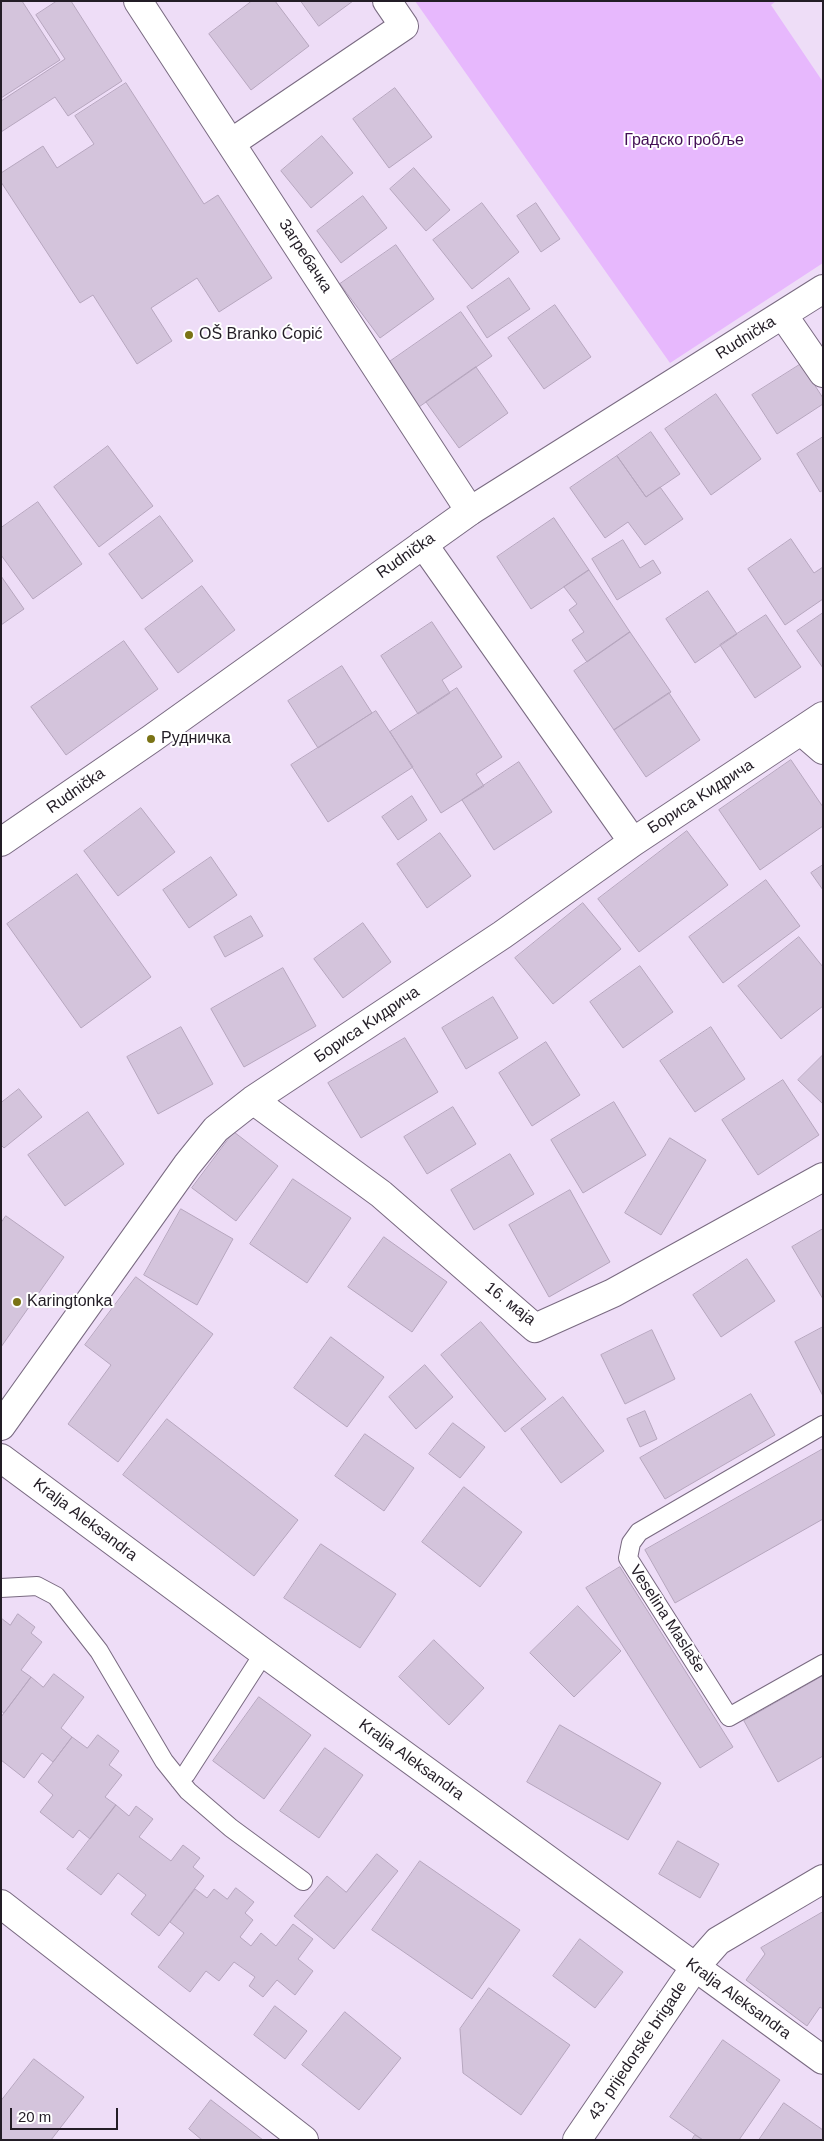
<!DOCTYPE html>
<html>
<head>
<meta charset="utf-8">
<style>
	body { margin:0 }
	#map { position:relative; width:824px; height:2141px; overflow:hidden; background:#eeddf7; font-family:Arial,sans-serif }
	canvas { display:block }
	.frame { position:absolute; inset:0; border:2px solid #231d26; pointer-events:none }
	.scale { position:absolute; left:10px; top:2108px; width:108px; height:22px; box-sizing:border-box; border:2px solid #231d26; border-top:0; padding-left:6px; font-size:15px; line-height:18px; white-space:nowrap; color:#231d26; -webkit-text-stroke:4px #fff; paint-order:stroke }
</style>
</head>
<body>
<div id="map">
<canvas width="824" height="2141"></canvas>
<div class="frame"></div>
<div class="scale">20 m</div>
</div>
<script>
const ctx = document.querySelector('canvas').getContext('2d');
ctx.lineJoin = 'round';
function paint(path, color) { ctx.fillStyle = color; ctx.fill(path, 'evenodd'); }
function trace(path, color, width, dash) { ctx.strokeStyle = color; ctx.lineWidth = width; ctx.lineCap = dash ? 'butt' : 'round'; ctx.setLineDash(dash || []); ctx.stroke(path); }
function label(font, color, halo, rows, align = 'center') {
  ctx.font = font + ' Arial,sans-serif'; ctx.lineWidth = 4; ctx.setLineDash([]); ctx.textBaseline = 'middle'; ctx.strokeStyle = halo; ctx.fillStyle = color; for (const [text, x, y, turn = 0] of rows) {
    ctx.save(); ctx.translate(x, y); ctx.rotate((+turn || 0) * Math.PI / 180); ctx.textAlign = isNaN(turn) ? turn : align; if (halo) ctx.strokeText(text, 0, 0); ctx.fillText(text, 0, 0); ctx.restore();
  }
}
const green = new Path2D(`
	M 415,1 L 776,1 L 771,5 L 823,82 L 823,263 L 670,363 Z`);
const building = new Path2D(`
	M 1,1 L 22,1 L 60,60 L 1,98 Z
	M 57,1 L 71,1 L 122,81 L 68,116 L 55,97 L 1,132 L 1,101 L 65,59 L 36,15 Z
	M 252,1 L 275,1 L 309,46 L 251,90 L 209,34 Z
	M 301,1 L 353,1 L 319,26 Z
	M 126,83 L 204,204 L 218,195 L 272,278 L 219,312 L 197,278 L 151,308 L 172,341 L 137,364 L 93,295 L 80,303 L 1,182 L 1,173 L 43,146 L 57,168 L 94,144 L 75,116 Z
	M 395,88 L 432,137 L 389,168 L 353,119 Z
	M 322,136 L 353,173 L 311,208 L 281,171 Z
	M 414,168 L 450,210 L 426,231 L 390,189 Z
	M 363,196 L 387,228 L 341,263 L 317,231 Z
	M 482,203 L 519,252 L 472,289 L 433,240 Z
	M 536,203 L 560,239 L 541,252 L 517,216 Z
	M 396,245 L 434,299 L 380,338 L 340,284 Z
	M 509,278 L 530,309 L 487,338 L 467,307 Z
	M 555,305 L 591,357 L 544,389 L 508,338 Z
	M 461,312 L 492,356 L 416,409 L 385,365 Z
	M 801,364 L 823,398 L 823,404 L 777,434 L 752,395 Z
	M 476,367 L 508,413 L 459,448 L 426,402 Z
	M 716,394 L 761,459 L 711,495 L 665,429 Z
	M 651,432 L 680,474 L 646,497 L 617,456 Z
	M 823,437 L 823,490 L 820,492 L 797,454 Z
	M 108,446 L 153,506 L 99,547 L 54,487 Z
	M 617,456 L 646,497 L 660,487 L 683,519 L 645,545 L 628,522 L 605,538 L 570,488 Z
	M 38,502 L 82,564 L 33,599 L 1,555 L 1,528 Z
	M 160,516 L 193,561 L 142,599 L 109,554 Z
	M 554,518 L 589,570 L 531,609 L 497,557 Z
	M 791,539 L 814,573 L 823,567 L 823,599 L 785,625 L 748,569 Z
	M 623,540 L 640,568 L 653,560 L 661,573 L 617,600 L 592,559 Z
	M 589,570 L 630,632 L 587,662 L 572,640 L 584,632 L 569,610 L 577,604 L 564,587 Z
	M 1,576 L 24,609 L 1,625 Z
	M 202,586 L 235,630 L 178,673 L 145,629 Z
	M 708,591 L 737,634 L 695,663 L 666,619 Z
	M 823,613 L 823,668 L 797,631 Z
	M 766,615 L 801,667 L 755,698 L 720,645 Z
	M 432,622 L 462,667 L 442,680 L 450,693 L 418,714 L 381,656 Z
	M 630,632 L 671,692 L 614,730 L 574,671 Z
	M 124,641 L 158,689 L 66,755 L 31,707 Z
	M 342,666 L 372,713 L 318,748 L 288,701 Z
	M 457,688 L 502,757 L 476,774 L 484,786 L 441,813 L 390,732 Z
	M 669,693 L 700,740 L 646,777 L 614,730 Z
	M 376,711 L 413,767 L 328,822 L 291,765 Z
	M 791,760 L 823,807 L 823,826 L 760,870 L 719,810 Z
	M 519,762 L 552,812 L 494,850 L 462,800 Z
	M 412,796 L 427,820 L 398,840 L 382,817 Z
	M 141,808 L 175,852 L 118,896 L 84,851 Z
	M 687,831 L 728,885 L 639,952 L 598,899 Z
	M 440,833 L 471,876 L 427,908 L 397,864 Z
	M 211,857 L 237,895 L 189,928 L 163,890 Z
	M 823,865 L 823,890 L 811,873 Z
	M 77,874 L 151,977 L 81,1028 L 7,924 Z
	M 766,880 L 800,926 L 723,983 L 689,937 Z
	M 583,903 L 621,949 L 553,1004 L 515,958 Z
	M 251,916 L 263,936 L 225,957 L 214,937 Z
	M 363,923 L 391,962 L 343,998 L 314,959 Z
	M 799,937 L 823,967 L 823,1006 L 781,1039 L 738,986 Z
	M 640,966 L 673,1012 L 623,1048 L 590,1002 Z
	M 283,968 L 316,1026 L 244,1067 L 211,1009 Z
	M 493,997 L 518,1038 L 466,1069 L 442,1028 Z
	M 181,1027 L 213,1084 L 158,1114 L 127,1057 Z
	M 711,1027 L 745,1079 L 695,1112 L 660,1061 Z
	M 405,1038 L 438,1092 L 361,1138 L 328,1083 Z
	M 546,1042 L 580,1095 L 532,1126 L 499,1073 Z
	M 823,1055 L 823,1104 L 798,1080 Z
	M 783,1080 L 819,1135 L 758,1175 L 722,1120 Z
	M 19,1089 L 42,1117 L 4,1148 L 1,1145 L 1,1103 Z
	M 614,1102 L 646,1155 L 583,1193 L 551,1140 Z
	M 453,1107 L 476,1144 L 427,1174 L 404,1137 Z
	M 88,1112 L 124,1164 L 65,1206 L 28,1155 Z
	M 234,1132 L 278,1166 L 236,1221 L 192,1188 Z
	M 670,1138 L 706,1160 L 661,1235 L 625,1213 Z
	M 510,1154 L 534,1194 L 474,1230 L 451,1190 Z
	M 293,1179 L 351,1218 L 307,1283 L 250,1244 Z
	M 570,1190 L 610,1262 L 549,1297 L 509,1225 Z
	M 181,1209 L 233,1239 L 197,1305 L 144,1275 Z
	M 6,1216 L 64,1257 L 1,1347 L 1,1223 Z
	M 823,1229 L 823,1299 L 792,1247 Z
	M 384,1237 L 447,1282 L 412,1332 L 348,1287 Z
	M 747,1259 L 775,1301 L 721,1337 L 693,1295 Z
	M 136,1277 L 213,1334 L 118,1462 L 68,1424 L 111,1365 L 85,1345 Z
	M 481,1322 L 546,1399 L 505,1432 L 441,1355 Z
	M 823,1327 L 823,1396 L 795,1342 Z
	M 652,1330 L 675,1379 L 625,1404 L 601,1355 Z
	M 331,1337 L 384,1377 L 347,1427 L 294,1388 Z
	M 425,1365 L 453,1397 L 416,1429 L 389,1397 Z
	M 751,1394 L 775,1435 L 665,1499 L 640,1458 Z
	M 563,1397 L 604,1451 L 561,1483 L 521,1429 Z
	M 645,1411 L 657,1439 L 640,1447 L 627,1419 Z
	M 167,1419 L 298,1520 L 254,1576 L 123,1475 Z
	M 453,1423 L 485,1447 L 460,1478 L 429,1454 Z
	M 365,1434 L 414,1468 L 384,1511 L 335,1476 Z
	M 823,1449 L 823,1519 L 675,1603 L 645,1550 Z
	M 464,1487 L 522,1532 L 480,1587 L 422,1542 Z
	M 321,1544 L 396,1594 L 360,1648 L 284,1598 Z
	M 620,1567 L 733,1747 L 700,1768 L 586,1588 Z
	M 578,1606 L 621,1651 L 574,1697 L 530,1653 Z
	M 18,1614 L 35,1627 L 31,1633 L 42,1642 L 21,1670 L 31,1677 L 4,1713 L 1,1711 L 1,1618 L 10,1625 Z
	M 434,1640 L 484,1688 L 449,1725 L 399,1677 Z
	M 54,1674 L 84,1697 L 61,1728 L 72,1737 L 53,1762 L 42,1753 L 24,1778 L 1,1760 L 1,1717 L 31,1677 L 43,1687 Z
	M 823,1676 L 823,1756 L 778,1782 L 744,1721 Z
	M 259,1697 L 311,1735 L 264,1799 L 213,1761 Z
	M 560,1725 L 661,1783 L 628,1840 L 527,1782 Z
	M 98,1735 L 119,1751 L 109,1765 L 122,1775 L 105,1797 L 116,1805 L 90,1839 L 79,1830 L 73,1838 L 40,1812 L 53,1795 L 38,1782 L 72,1737 L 87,1748 Z
	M 325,1748 L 363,1775 L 319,1838 L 280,1811 Z
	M 116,1805 L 129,1816 L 136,1806 L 153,1819 L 139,1837 L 171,1861 L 183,1845 L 200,1858 L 193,1867 L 204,1876 L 159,1936 L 131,1914 L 146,1895 L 118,1873 L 101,1895 L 67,1869 Z
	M 678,1841 L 719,1864 L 700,1898 L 659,1874 Z
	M 377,1854 L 398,1871 L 334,1949 L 294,1916 L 327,1876 L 346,1892 Z
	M 420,1861 L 520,1930 L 472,1999 L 372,1930 Z
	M 236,1888 L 254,1902 L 245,1913 L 253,1920 L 240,1937 L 251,1946 L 261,1933 L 276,1946 L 293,1924 L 313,1939 L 298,1959 L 313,1971 L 295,1995 L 277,1980 L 263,1997 L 249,1986 L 255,1977 L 234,1962 L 219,1981 L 206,1971 L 190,1992 L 158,1967 L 184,1933 L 170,1922 L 195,1889 L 207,1898 L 214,1889 L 227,1899 Z
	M 823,1912 L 823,2009 L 820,2007 L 807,2026 L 746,1980 L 765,1954 L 761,1948 Z
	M 580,1939 L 623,1972 L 595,2008 L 553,1976 Z
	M 489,1988 L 570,2045 L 521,2115 L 463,2073 L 460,2029 Z
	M 275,2006 L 307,2031 L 285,2059 L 254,2035 Z
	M 345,2012 L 401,2058 L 359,2110 L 302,2065 Z
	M 723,2040 L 780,2080 L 739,2140 L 703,2140 L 670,2117 Z
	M 34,2059 L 84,2097 L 51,2140 L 1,2140 L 1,2101 Z
	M 211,2100 L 241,2123 L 263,2140 L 202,2140 L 189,2129 Z
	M 784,2103 L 823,2130 L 823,2140 L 759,2140 Z
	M 695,2135 L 703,2140 L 692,2140 Z`);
const service = new Path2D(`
	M 823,1425 L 639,1532 L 631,1543 L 628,1558 L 729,1717 L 823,1664
	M 1,1588 L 37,1586 L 56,1596 L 99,1651 L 164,1761 L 188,1791 L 231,1828 L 303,1881
	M 179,1780 L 186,1774 L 264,1653`);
const minor = new Path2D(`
	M 138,1 L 470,511
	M 231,143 L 404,26 L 387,1
	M 783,315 L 823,373
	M 423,544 L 633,842
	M 801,731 L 823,750
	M 253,1100 L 381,1194 L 535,1328 L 613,1293 L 823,1177
	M 1,1426 L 187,1165 L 216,1129 L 253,1100 L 502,935 L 633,842 L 823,716
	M 1,1904 L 304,2140
	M 577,2140 L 695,1967 L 718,1941 L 823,1879`);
const tertiary = new Path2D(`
	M 1,842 L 151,739 L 470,511 L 823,289`);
const primary = new Path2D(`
	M 1,1458 L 264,1653 L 823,2060`);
const markers = [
	[189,335,5,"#7a7315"],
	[151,739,5,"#7a7315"],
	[17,1302,5,"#7a7315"]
];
const parkNames = [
	["Градско гробље",684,141]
];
const streetNames = [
	["Загребачка",305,256,57],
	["Rudnička",746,338,-32],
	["Rudnička",406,556,-35],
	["Rudnička",76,791,-35],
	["Бориса Kидрича",701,797,-33],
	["Бориса Kидрича",367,1025,-34],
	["16. маја",510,1304,38],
	["Kralja Aleksandra",85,1520,37],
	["Veselina Maslaše",667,1619,57],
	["Kralja Aleksandra",411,1760,36],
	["Kralja Aleksandra",738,1999,36],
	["43. prijedorske brigade",638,2051,-56]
];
const poiNames = [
	["OŠ Branko Ćopić",199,335],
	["Рудничка",161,739],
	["Karingtonka",27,1302]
];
paint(green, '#e7b8fd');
paint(building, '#d4c4dc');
trace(building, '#b6a6be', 1);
trace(service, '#796a81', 20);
trace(minor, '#796a81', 30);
trace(tertiary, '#796a81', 30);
trace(primary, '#796a81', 30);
trace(service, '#fff', 18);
trace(minor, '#fff', 28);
trace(tertiary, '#fff', 28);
trace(primary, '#fff', 28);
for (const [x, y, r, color] of markers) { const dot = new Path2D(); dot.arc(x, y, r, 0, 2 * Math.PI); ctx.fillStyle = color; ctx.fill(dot); trace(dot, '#fff', 2); }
label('16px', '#420e55', '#fff', parkNames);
label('16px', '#231d26', '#fff', streetNames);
label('16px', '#231d26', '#fff', poiNames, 'left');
</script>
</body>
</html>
